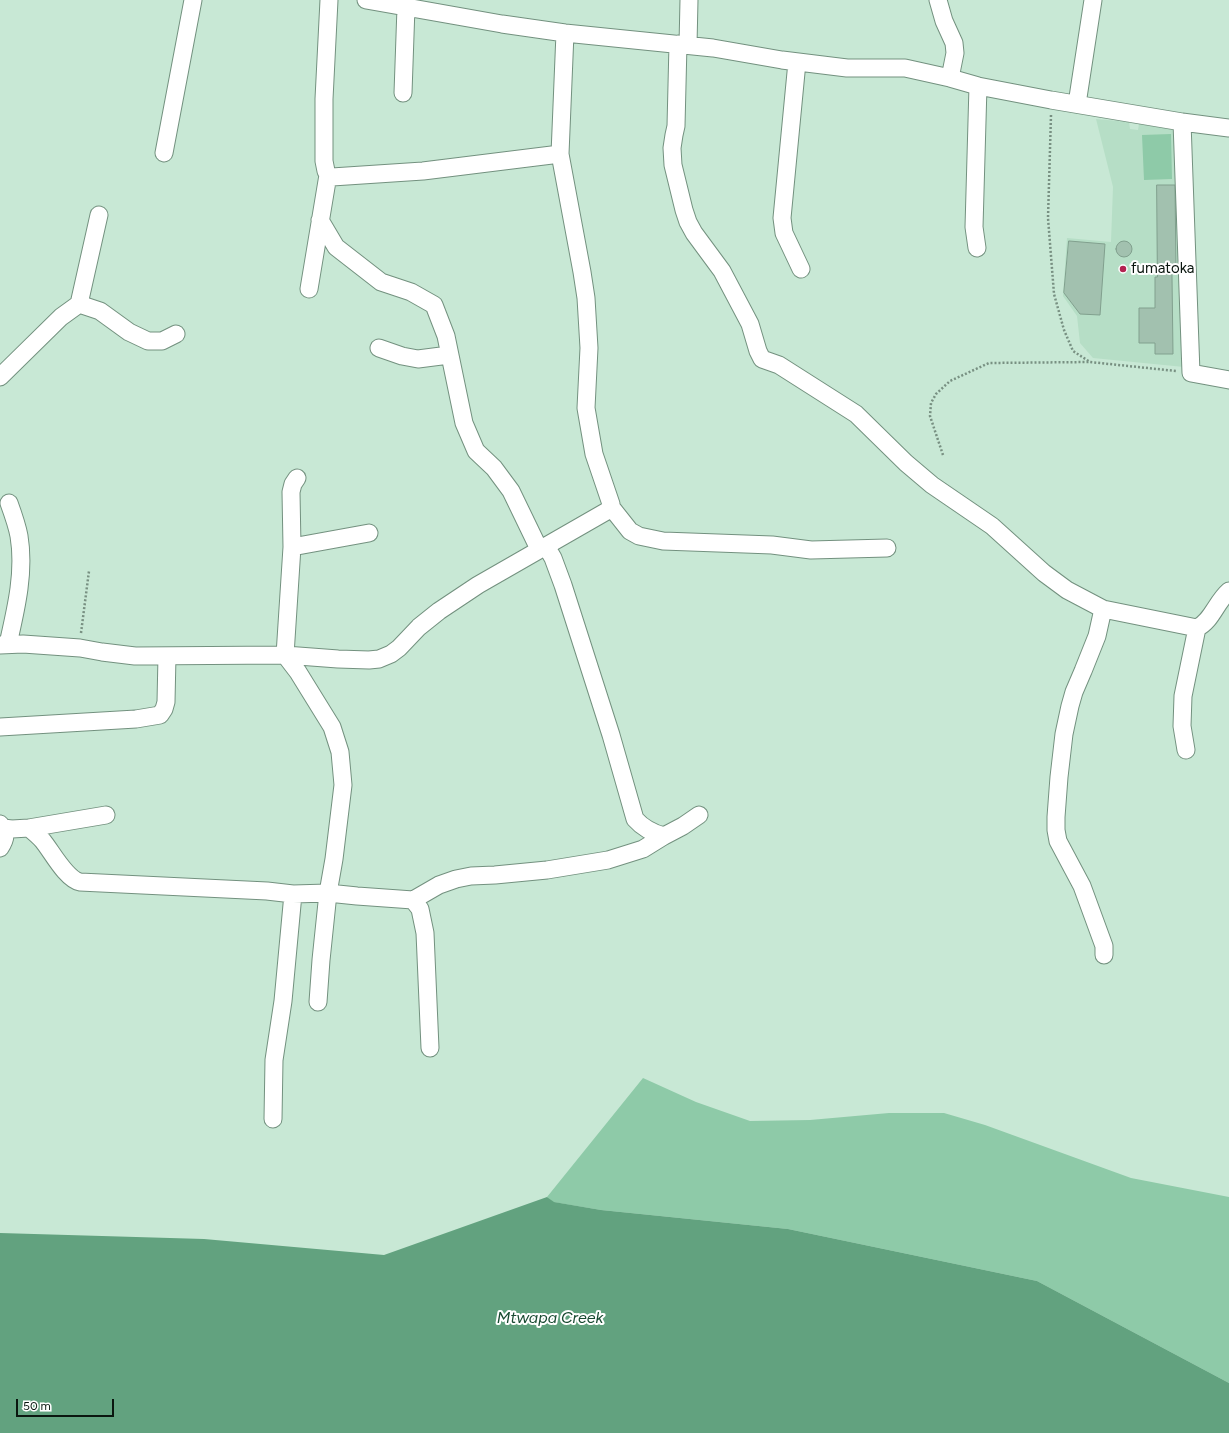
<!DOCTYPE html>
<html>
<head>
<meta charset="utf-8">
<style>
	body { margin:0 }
	#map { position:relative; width:1229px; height:1433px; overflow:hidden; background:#c8e8d5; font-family:Figtree,sans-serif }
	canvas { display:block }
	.scale { position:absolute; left:16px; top:1399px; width:98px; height:18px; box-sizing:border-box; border:2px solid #0a160f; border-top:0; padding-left:5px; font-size:12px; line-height:14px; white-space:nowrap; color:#0a160f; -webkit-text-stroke:3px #fff; paint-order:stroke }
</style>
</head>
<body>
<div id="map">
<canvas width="1229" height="1433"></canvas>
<div class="scale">50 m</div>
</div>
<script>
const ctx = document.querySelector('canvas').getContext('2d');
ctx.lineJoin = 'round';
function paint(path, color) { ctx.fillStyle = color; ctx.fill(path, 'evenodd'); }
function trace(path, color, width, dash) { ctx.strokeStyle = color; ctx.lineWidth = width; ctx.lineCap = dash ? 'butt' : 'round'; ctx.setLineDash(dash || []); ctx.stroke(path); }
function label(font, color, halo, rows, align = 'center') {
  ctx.font = font + ' Figtree,sans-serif'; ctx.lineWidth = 4; ctx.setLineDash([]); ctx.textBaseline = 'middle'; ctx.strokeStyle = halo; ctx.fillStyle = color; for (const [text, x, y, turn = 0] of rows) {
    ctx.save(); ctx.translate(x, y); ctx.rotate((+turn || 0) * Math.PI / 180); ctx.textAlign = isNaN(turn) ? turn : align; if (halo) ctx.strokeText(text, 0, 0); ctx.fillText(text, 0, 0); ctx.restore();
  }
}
const built = new Path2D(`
	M 1096,119 L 1129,122 L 1130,129 L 1138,130 L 1139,124 L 1175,130 L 1184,367 L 1093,358 L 1080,343 L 1077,316 L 1063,296 L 1067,238 L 1111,242 L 1113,187 Z`);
const green = new Path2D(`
	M 1171,134 L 1172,179 L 1144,180 L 1142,135 Z
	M 643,1078 L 696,1102 L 750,1121 L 810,1120 L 889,1113 L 944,1113 L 985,1125 L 1131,1178 L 1229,1197 L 1229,1383 L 1037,1281 L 788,1229 L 601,1210 L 553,1202 L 547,1197 Z`);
const water = new Path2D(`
	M 547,1197 L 554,1202 L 601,1210 L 788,1229 L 1037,1281 L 1229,1383 L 1229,1433 L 0,1433 L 0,1233 L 204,1239 L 384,1255 Z`);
const building = new Path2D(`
	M 1157,185 L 1175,185 L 1176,270 L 1172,270 L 1172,277 L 1173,354 L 1155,354 L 1155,343 L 1139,343 L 1139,308 L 1155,308 L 1155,277 L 1157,277 Z
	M 1069,241 L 1105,244 L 1100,315 L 1080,314 L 1064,293 Z
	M1116 249a8 8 0 1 1 16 0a8 8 0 1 1-16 0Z`);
const path = new Path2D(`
	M 1051,115 L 1048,218 L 1054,294 L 1064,330 L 1073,351 L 1090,362 L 1176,371
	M 943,455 L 930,416 L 931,403 L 936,394 L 950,381 L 989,363 L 1090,362
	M 81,633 L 89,571`);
const minor = new Path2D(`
	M 329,0 L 324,99 L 324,161 L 326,171 L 328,175 L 332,177 L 423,171 L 560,154 L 565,33
	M 366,0 L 502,24 L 565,33 L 713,48 L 782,60 L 847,68 L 905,68 L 950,78 L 978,86 L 1051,100 L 1182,122 L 1229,128
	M 938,0 L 944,21 L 954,43 L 955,53 L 950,78
	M 678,44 L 676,126 L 674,135 L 672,148 L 673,165 L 684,210 L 688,222 L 694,233 L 722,271 L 750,324 L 758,351 L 762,359 L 779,365 L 856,414 L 906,463 L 932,485 L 992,526 L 1044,573 L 1067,590 L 1103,609 L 1197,628 C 1212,621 1216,602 1229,591
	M 688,45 L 689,0
	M 797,62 L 782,218 L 784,233 L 801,269
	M 403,93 L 406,7
	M 1077,104 L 1093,0
	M 1182,122 L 1191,373 L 1229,380
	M 164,153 L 193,0
	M 320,220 L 336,247 L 381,282 L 411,292 L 434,305 L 446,336 L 464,423 L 476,451 L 494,468 L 511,491 L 539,549
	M 977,248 L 974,227 L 978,86
	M 309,289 L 328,175
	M 79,304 L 99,215
	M 379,348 L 402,356 L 418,359 L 449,355
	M 0,377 L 61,317 L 79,304 L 100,311 L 129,332 L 148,341 L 162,341 L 176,334
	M 297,478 L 293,484 L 291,492 L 292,547 L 285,655 L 298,672 L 332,727 L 340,752 L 343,785 L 334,859 L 328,893 L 321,960 L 318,1002
	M 611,507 L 630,531 L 639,536 L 663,541 L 772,545 L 811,550 L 887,548
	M 546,546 L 607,511 L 611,507 L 611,504 L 594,454 L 586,408 L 589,348 L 586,298 L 582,272 L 560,154
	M 292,547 L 369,533
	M 1103,609 L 1097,636 L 1083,671 L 1074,692 L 1070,706 L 1064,734 L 1059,777 L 1056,817 L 1056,830 L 1058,841 L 1082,886 L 1104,946 L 1104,955
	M 8,644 C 16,609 25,572 19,536 C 17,525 13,514 9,503
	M 0,645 L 23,644 L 80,648 L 102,652 L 135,656 L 285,655 L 338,659 L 369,660 L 379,659 L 391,654 L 399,648 L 419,627 L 439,611 L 478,585 L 546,546 L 553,558 L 563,585 L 611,735 L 635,819 C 643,828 652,833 664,836 L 683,826 L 699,815
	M 0,727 L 136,719 L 160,715 L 164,709 L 166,702 L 167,656
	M 1186,750 L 1182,726 L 1183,696 L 1197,628
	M 0,824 C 7,833 6,839 0,848
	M 3,828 L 12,829 L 29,828 L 106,815
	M 29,828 C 34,832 39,836 43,841 C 52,852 66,879 80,882 L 267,891 L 293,894 L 328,893 L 357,896 L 413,900 L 420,909 L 425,933 L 430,1048
	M 413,900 L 439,885 L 456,879 L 471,876 L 495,875 L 547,870 L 608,860 L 643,849 L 664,836
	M 273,1119 L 274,1060 L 283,1001 L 293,894`);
const markers = [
	[1123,269,4,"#b32250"]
];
const poiNames = [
	["fumatoka",1131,269]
];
const waterNames = [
	["Mtwapa Creek",550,1318]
];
paint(built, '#b6dec6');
paint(green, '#8ecaa8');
paint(water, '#62a27f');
paint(building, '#a2c1af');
trace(building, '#81a08e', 1);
trace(minor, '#73917f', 19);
trace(path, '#789082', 2.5, [2, 2]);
trace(minor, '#fff', 17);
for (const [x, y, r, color] of markers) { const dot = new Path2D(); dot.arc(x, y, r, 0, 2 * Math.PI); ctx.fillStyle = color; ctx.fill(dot); trace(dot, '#fff', 1.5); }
label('15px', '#0a160f', '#fff', poiNames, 'left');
label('italic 16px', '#184a31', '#fff', waterNames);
</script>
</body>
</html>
